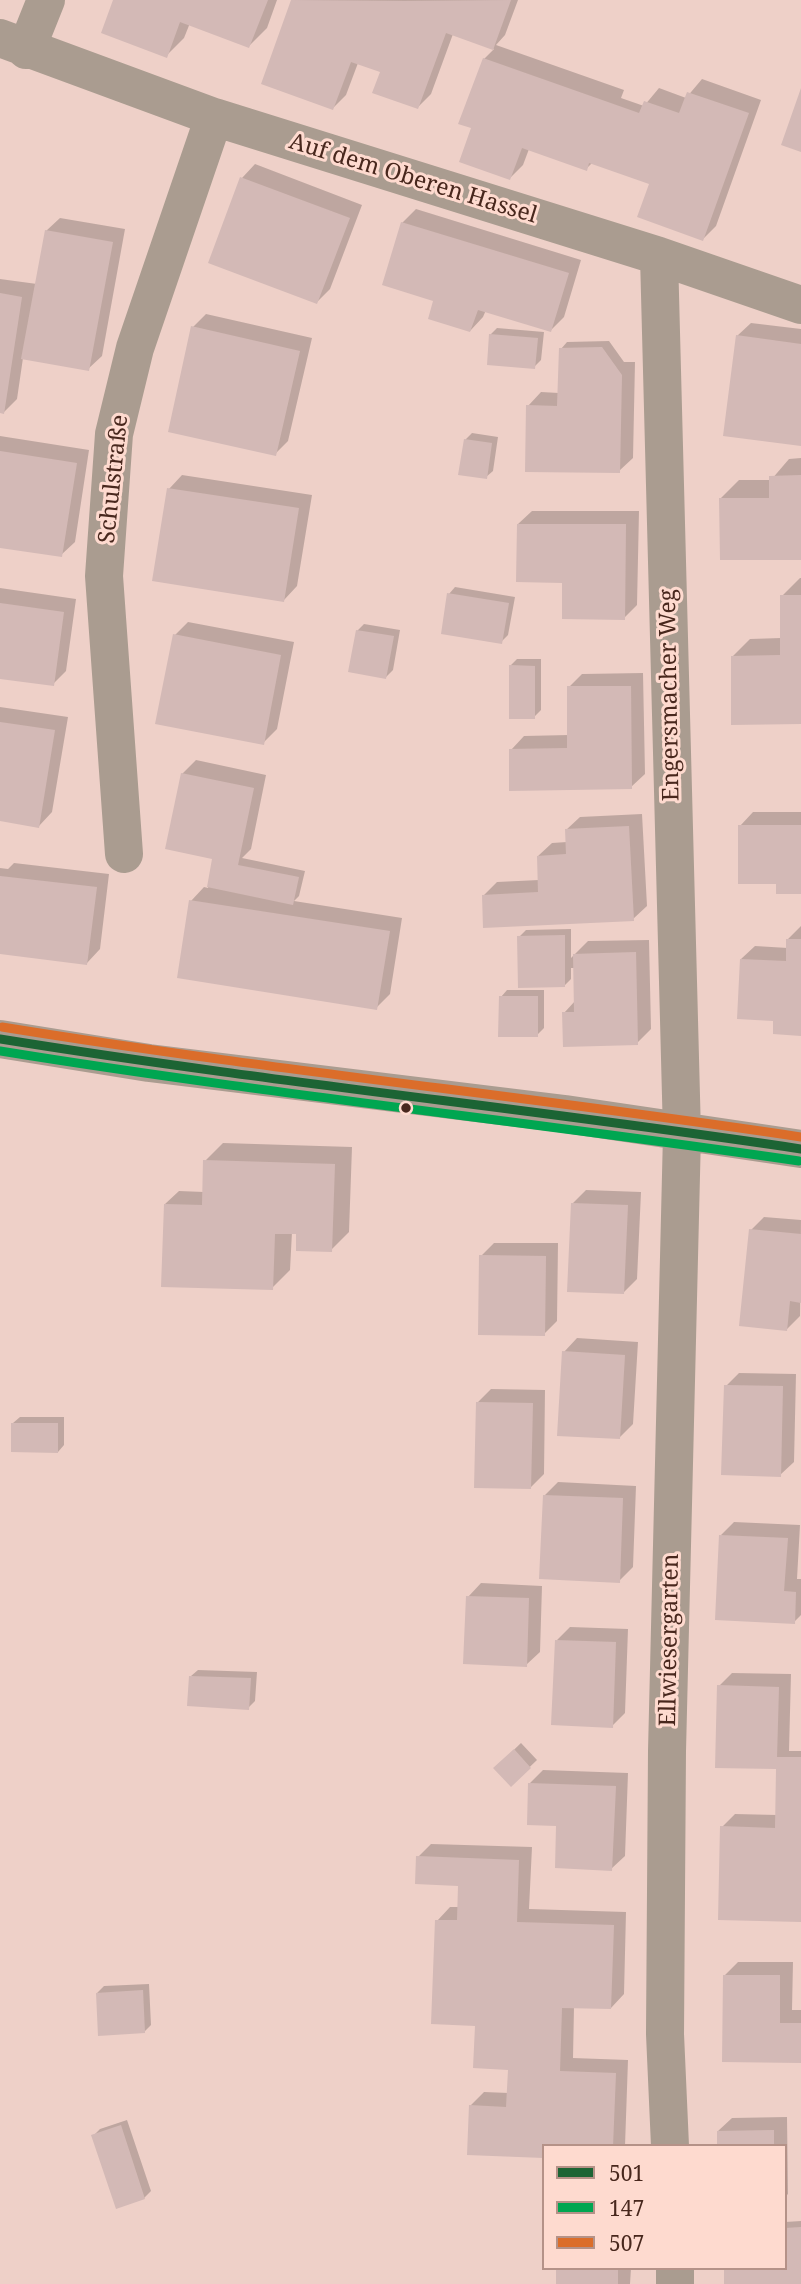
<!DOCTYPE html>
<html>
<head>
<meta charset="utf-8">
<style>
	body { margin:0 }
	#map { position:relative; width:801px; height:2284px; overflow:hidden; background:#eed0c8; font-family:"Noto Serif",serif }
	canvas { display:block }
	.legend { position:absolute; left:542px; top:2144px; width:245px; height:126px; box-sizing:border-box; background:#fedacf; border:2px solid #b59288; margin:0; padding:9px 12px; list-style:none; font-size:21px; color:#48271d }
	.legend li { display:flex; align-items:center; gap:14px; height:35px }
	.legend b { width:35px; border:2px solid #b59288 }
</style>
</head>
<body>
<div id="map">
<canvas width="801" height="2284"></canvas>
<ul class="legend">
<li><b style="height:9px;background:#1c6434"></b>501</li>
<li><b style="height:9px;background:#00a651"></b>147</li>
<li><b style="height:9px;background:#db6d2a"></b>507</li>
</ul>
</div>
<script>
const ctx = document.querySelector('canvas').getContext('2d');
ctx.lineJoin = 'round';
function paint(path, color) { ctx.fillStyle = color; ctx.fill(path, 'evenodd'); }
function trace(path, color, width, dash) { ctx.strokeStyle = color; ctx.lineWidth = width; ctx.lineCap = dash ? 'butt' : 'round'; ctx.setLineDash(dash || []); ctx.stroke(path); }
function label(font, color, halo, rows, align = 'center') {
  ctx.font = font + ' "Noto Serif",serif'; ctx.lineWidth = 6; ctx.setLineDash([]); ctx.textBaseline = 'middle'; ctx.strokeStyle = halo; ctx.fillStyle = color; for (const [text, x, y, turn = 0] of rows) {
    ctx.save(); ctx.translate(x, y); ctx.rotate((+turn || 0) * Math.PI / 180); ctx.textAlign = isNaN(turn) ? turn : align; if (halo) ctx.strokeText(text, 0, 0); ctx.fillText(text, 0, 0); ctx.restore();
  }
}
const shadow = new Path2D(`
	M 115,0 L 277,0 L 267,28 L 249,46 L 190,23 L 184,38 L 166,56 Z
	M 293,0 L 518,0 L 505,35 L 496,45 L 624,90 L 621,98 L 644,106 L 659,88 L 686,98 L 702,79 L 761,100 L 716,226 L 703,239 L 651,183 L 593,162 L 586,169 L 529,149 L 523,165 L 510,178 L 474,127 L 484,59 L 494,49 L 453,34 L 431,94 L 418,107 L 382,71 L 358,63 L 346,95 L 333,108 L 263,83 Z
	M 255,164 L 362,205 L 330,289 L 317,302 L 242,178 Z
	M 416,209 L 581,260 L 564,317 L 551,330 L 486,310 L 483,317 L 470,331 L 435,299 L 402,223 Z
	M 60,218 L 125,229 L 102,356 L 88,369 L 23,358 L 17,399 L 4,412 L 0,411 L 0,279 L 37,284 L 46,231 Z
	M 206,314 L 312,338 L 288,441 L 275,454 L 193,327 Z
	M 751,323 L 801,329 L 801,444 L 737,336 Z
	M 497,328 L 544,332 L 541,360 L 534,367 L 490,335 Z
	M 609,341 L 624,362 L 635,362 L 633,458 L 619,471 L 528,406 L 541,392 L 559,393 L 561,349 L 567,342 Z
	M 472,433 L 498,437 L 493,471 L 486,477 L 465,440 Z
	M 0,436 L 89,450 L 75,542 L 61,555 L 0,546 Z
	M 801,458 L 801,558 L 721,498 L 739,480 L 771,480 L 789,459 Z
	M 182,475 L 312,495 L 297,586 L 284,600 L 169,489 Z
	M 532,511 L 639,511 L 637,605 L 624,618 L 564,581 L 518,524 Z
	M 800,578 L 801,578 L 801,723 L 732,657 L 750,639 L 781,638 L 782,596 Z
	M 455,587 L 515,597 L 508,635 L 501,642 L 449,594 Z
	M 0,588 L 76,599 L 66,671 L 53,684 L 0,677 Z
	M 188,622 L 294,642 L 277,729 L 263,743 L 175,635 Z
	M 364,624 L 400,630 L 393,670 L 386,677 L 357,631 Z
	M 517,659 L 541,659 L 541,710 L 534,717 L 510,666 Z
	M 643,673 L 645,774 L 631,787 L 511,750 L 524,736 L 569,735 L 569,687 L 582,674 Z
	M 0,707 L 68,717 L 52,812 L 39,826 L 0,820 Z
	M 196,760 L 266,775 L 251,849 L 242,858 L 305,871 L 299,896 L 294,901 L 402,918 L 390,994 L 376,1008 L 191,901 L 204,887 L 208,888 L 214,860 L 182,774 Z
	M 753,812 L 801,812 L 801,892 L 778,882 L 740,826 Z
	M 642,814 L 647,906 L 633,919 L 483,896 L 497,882 L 539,880 L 538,856 L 552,843 L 567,842 L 566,830 L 580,817 Z
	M 14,863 L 109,874 L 100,949 L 87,963 L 0,952 L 0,868 L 8,869 Z
	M 801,926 L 801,1034 L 775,1019 L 741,959 L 755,946 L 788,948 L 788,939 Z
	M 571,929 L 571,958 L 588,941 L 649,940 L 651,1029 L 637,1043 L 564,1013 L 575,1001 L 575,968 L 571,968 L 571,979 L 565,985 L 519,937 L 526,930 Z
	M 507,990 L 544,990 L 544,1028 L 537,1035 L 501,997 Z
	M 223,1143 L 352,1147 L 349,1232 L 331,1250 L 298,1232 L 292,1232 L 290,1270 L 272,1288 L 165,1204 L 179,1191 L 204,1192 L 205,1161 Z
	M 586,1190 L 641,1192 L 637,1279 L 623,1293 L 572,1204 Z
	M 764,1217 L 801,1220 L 800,1316 L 787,1329 L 751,1230 Z
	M 494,1243 L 558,1243 L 557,1321 L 544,1334 L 481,1256 Z
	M 577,1338 L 638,1342 L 633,1424 L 619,1438 L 564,1352 Z
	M 739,1373 L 796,1374 L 794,1462 L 780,1475 L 726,1386 Z
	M 491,1389 L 545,1390 L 544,1474 L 531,1487 L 477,1403 Z
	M 20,1417 L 64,1417 L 64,1445 L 58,1452 L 13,1423 Z
	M 558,1482 L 636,1486 L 633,1567 L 619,1581 L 544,1496 Z
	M 734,1522 L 800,1525 L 797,1579 L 801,1579 L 801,1615 L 794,1622 L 721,1535 Z
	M 481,1583 L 542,1586 L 540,1652 L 526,1665 L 468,1597 Z
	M 570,1627 L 628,1629 L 625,1713 L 612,1726 L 557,1640 Z
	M 198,1670 L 257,1672 L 255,1701 L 248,1708 L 191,1676 Z
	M 732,1673 L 791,1674 L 789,1751 L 801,1751 L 801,1920 L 722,1827 L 735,1814 L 777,1815 L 778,1768 L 719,1686 Z
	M 521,1743 L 537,1760 L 511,1785 L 495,1768 Z
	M 543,1770 L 628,1773 L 625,1856 L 611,1869 L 558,1824 L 529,1784 Z
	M 431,1844 L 532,1847 L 529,1909 L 626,1912 L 624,1994 L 611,2008 L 574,2007 L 573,2058 L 628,2060 L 625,2146 L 544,2146 L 470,2106 L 484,2092 L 509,2093 L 509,2068 L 477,2024 L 437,1921 L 450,1907 L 459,1907 L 460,1884 L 418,1857 Z
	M 738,1962 L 793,1962 L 792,2010 L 801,2010 L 801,2061 L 725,1975 Z
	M 149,1984 L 151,2025 L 144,2032 L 97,1993 L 104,1986 Z
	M 787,2117 L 788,2194 L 785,2197 L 785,2146 L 719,2146 L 718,2131 L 732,2118 Z
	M 127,2120 L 151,2191 L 144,2198 L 93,2136 L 100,2129 Z
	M 801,2221 L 801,2284 L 726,2284 L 785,2268 L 785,2222 Z
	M 558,2268 L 631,2268 L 630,2284 L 558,2284 Z`);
const building = new Path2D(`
	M 113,0 L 268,0 L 249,48 L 180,22 L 167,58 L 101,33 Z
	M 291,0 L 405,1 L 511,0 L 493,50 L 446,33 L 418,109 L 372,93 L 380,72 L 351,62 L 333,110 L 261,84 Z
	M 483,58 L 639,113 L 644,101 L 679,113 L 687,92 L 749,113 L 703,241 L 637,217 L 649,184 L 589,163 L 587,171 L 522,148 L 510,180 L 459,162 L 471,128 L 458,124 Z
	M 801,88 L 801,152 L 781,145 Z
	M 240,177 L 350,218 L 317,304 L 208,263 Z
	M 401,222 L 569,273 L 551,332 L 478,310 L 470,332 L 428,319 L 433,301 L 382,285 Z
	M 45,230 L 113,242 L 89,371 L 21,359 Z
	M 0,293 L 22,297 L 4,414 L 0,413 Z
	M 191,326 L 300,351 L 276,456 L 168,432 Z
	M 489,334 L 538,338 L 535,369 L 487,365 Z
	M 736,335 L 801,344 L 801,446 L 723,436 Z
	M 602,347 L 622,375 L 620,473 L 525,472 L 526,405 L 557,406 L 559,348 Z
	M 464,439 L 492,443 L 487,479 L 458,475 Z
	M 0,451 L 77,463 L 62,557 L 0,548 Z
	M 801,475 L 801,560 L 720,560 L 719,498 L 769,498 L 769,476 Z
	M 167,488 L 299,508 L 284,602 L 152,581 Z
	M 517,524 L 626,524 L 625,620 L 562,619 L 562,583 L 516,582 Z
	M 447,593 L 509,603 L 502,644 L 441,634 Z
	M 780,595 L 801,595 L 801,724 L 731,725 L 731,656 L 780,655 Z
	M 0,603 L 64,612 L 54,686 L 0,679 Z
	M 356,630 L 394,636 L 386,679 L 348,672 Z
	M 173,634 L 281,655 L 264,745 L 155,724 Z
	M 509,665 L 535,666 L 535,719 L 509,719 Z
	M 567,686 L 631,686 L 632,789 L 509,791 L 509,749 L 567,748 Z
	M 0,722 L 55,730 L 39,828 L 0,821 Z
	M 181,773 L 254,788 L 238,865 L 299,877 L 293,905 L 207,887 L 212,859 L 165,849 Z
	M 738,825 L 801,825 L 801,894 L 776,894 L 776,884 L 738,884 Z
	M 629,826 L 634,921 L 483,928 L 482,895 L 538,892 L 537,856 L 566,854 L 565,829 Z
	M 0,876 L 97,887 L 87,965 L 0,954 Z
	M 189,900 L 390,931 L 377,1010 L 177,978 Z
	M 565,935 L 565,987 L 518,988 L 517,936 Z
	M 786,939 L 801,939 L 801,1036 L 773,1034 L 773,1021 L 737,1019 L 740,959 L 786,961 Z
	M 636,952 L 638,1045 L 563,1047 L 562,1012 L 574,1012 L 573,954 Z
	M 499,996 L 538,996 L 538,1037 L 498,1037 Z
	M 203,1160 L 335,1164 L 332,1252 L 296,1251 L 296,1234 L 275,1234 L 273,1290 L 161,1287 L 164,1204 L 202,1205 Z
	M 571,1203 L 628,1205 L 624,1294 L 567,1292 Z
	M 749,1229 L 801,1234 L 801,1303 L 790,1301 L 787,1331 L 739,1326 Z
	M 479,1255 L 546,1256 L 545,1336 L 478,1335 Z
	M 562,1351 L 625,1355 L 620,1439 L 557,1436 Z
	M 724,1385 L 783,1386 L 781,1477 L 721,1475 Z
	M 476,1402 L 533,1403 L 531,1489 L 474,1488 Z
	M 11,1423 L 58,1423 L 58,1453 L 11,1452 Z
	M 543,1495 L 623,1498 L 620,1583 L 539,1579 Z
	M 719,1535 L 788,1538 L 784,1591 L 796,1592 L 795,1624 L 715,1620 Z
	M 466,1596 L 529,1598 L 527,1667 L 463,1664 Z
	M 555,1640 L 616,1642 L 613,1728 L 551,1725 Z
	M 189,1676 L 251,1678 L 249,1710 L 187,1706 Z
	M 717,1685 L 779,1687 L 777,1757 L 801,1757 L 801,1922 L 718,1920 L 720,1826 L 775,1828 L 776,1769 L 715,1768 Z
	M 514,1749 L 531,1768 L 511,1787 L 493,1768 Z
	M 528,1783 L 616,1786 L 612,1871 L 555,1868 L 556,1826 L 527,1825 Z
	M 416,1856 L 519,1860 L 517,1922 L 614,1925 L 611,2009 L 562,2008 L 560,2071 L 616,2073 L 613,2146 L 544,2146 L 544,2158 L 467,2155 L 469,2105 L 506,2107 L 508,2070 L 473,2068 L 475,2026 L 431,2024 L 435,1920 L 457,1920 L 458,1886 L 415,1884 Z
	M 723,1975 L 780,1975 L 780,2023 L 801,2023 L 801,2063 L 722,2062 Z
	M 143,1990 L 145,2033 L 98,2036 L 96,1993 Z
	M 121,2125 L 145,2199 L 116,2209 L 91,2135 Z
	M 774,2130 L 774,2146 L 717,2146 L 717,2131 Z
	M 801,2227 L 801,2284 L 724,2284 L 724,2268 L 785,2268 L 785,2228 Z
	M 556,2268 L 618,2268 L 618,2284 L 556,2284 Z`);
const minor = new Path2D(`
	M 0,38 L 214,117 L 659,256 L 801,305
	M 26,50 L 46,0
	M 659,256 L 682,1134 L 667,1751 L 665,2034 L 670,2146
	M 124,854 L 104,576 L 114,434 L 135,348 L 214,117
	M 0,1039 L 149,1063 L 565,1114 L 801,1149
	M 675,2268 L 675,2284`);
const bus1 = new Path2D(`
	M 0,1039 C 266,1082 534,1109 801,1149`);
const bus2 = new Path2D(`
	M 0,1051 C 265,1094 533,1122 799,1161`);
const bus3 = new Path2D(`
	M 2,1027 C 267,1070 535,1097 801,1137`);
const markers = [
	[406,1108,6,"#48271d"]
];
const streetNames = [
	["Auf dem Oberen Hassel",413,179,17],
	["Schulstraße",114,479,-84],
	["Engersmacher Weg",670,695,-91],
	["Ellwiesergarten",670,1640,-89]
];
paint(shadow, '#0003');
paint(building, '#d3b9b6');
trace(minor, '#aa9c90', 38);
trace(bus1, '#1c6434', 9);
trace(bus2, '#00a651', 9);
trace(bus3, '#db6d2a', 9);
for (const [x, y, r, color] of markers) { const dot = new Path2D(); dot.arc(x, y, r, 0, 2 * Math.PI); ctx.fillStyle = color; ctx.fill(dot); trace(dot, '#fedacf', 2.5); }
label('23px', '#48271d', '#fedacf', streetNames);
</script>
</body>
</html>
